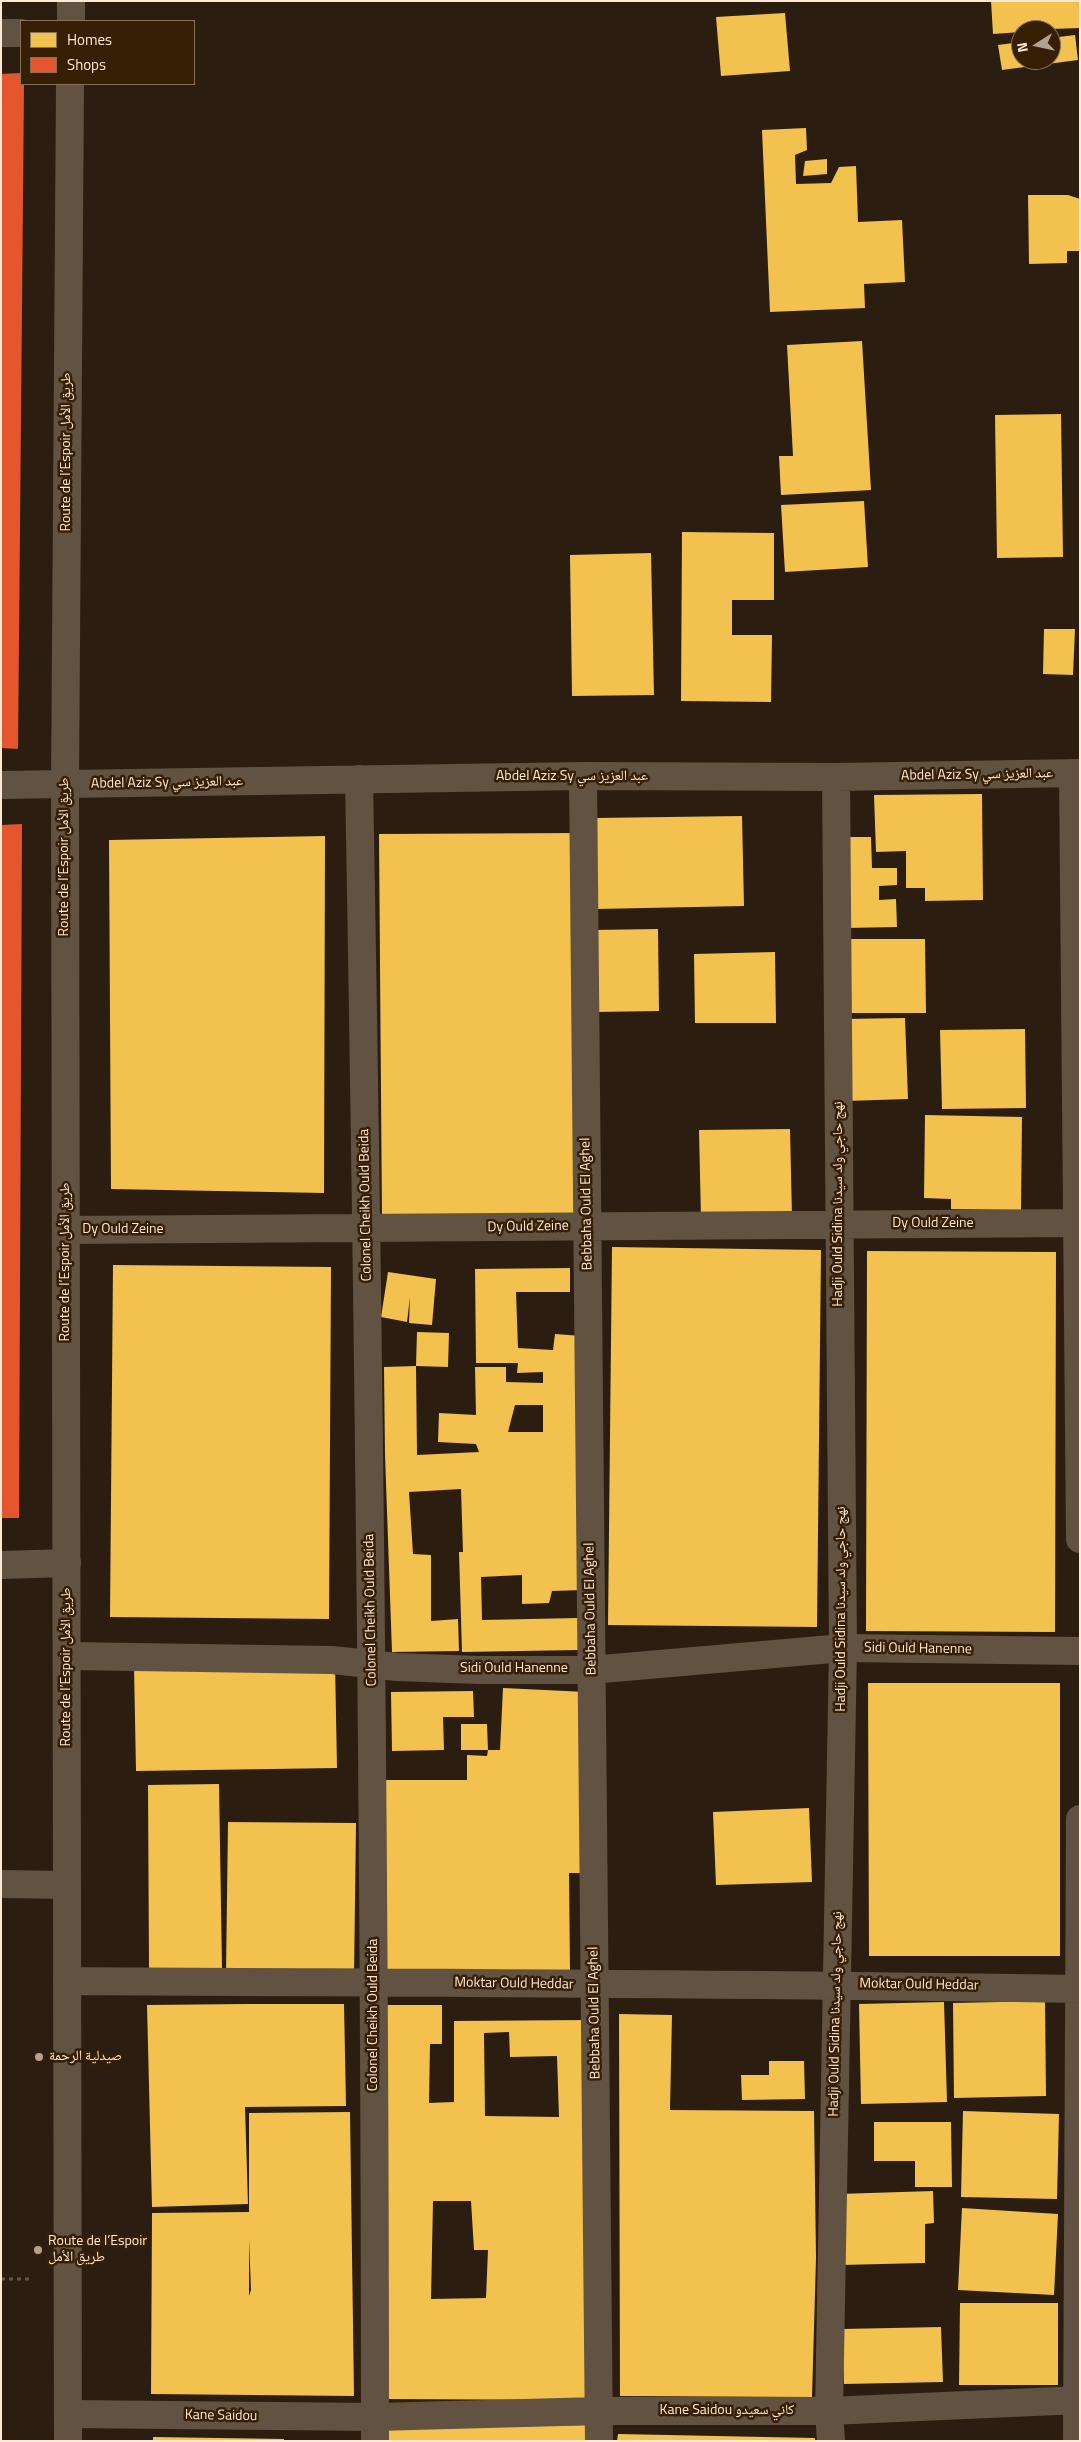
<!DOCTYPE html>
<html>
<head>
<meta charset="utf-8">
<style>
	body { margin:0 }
	#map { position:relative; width:1081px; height:2442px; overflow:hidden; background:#2b1e10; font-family:"Titillium Web",sans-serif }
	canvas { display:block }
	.frame { position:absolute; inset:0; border:2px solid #fee9d5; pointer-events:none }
	.legend { position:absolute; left:20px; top:20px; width:175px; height:65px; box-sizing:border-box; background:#361f05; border:1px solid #867058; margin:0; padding:6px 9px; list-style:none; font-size:15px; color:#fee9d5 }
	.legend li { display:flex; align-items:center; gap:10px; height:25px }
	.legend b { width:25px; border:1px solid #867058 }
	.north { position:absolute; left:1011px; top:20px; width:50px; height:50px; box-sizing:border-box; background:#361f05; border:1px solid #867058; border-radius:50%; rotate:260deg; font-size:14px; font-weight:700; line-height:20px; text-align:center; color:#fee9d5 }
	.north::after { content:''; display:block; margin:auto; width:18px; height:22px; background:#b4a290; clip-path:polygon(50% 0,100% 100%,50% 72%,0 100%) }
</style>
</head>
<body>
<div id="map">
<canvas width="1081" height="2442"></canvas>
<div class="frame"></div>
<ul class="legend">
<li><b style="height:14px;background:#f2c14e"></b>Homes</li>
<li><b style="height:14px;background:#e4572e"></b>Shops</li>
</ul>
<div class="north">N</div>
</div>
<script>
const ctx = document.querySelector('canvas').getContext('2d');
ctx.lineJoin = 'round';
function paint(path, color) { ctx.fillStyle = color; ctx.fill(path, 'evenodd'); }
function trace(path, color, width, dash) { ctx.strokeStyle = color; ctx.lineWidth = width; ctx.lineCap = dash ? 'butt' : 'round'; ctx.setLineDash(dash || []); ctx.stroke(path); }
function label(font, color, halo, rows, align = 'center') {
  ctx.font = font + ' "Titillium Web","Noto Naskh Arabic",sans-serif'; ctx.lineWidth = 5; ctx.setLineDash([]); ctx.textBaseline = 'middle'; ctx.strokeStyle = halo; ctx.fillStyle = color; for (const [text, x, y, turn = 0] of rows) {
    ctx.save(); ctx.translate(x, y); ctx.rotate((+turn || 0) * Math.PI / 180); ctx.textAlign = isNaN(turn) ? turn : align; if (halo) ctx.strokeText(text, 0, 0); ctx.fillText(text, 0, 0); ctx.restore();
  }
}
const homes = new Path2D(`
	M 991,1 L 1080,1 L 1080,28 L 1021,30 L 1021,32 L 993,34 Z
	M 785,13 L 790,71 L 721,76 L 716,17 Z
	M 1075,35 L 1078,60 L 1002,70 L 998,45 L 1021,42 L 1021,60 L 1051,60 L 1051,38 Z
	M 806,128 L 807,150 L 795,155 L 796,184 L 831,183 L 839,167 L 856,166 L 858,222 L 902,220 L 905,282 L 864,284 L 865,308 L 770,312 L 762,130 Z
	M 827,159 L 827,174 L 803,176 L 805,161 Z
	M 1028,195 L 1068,195 L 1080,199 L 1080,251 L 1067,251 L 1067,263 L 1029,264 Z
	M 862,341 L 871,490 L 781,495 L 779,456 L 793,456 L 787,345 Z
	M 1061,414 L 1063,557 L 997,558 L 995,415 Z
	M 864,501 L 868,567 L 785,572 L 781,505 Z
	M 682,532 L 774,533 L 774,600 L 732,600 L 732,635 L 772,635 L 771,702 L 681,701 Z
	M 651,553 L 654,695 L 572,696 L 570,555 Z
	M 1044,629 L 1075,629 L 1073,675 L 1043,674 Z
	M 982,794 L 983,900 L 925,901 L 925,888 L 906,888 L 906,851 L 876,852 L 874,795 Z
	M 742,816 L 744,906 L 596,909 L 595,818 Z
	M 580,833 L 582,1220 L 382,1221 L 379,834 Z
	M 325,836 L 324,1193 L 111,1189 L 109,840 Z
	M 843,837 L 871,837 L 872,868 L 897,868 L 897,885 L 879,886 L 879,900 L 896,899 L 897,927 L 845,928 Z
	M 658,929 L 659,1011 L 595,1012 L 593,930 Z
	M 847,939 L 925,939 L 926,1013 L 850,1013 Z
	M 775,952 L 776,1023 L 695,1023 L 694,954 Z
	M 905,1018 L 908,1099 L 846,1101 L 844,1019 Z
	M 1025,1029 L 1026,1108 L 942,1109 L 940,1030 Z
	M 925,1115 L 1022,1117 L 1021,1210 L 951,1209 L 951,1199 L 924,1198 Z
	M 790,1129 L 792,1217 L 701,1219 L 699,1130 Z
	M 612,1247 L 821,1250 L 817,1627 L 608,1625 Z
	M 867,1251 L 1056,1252 L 1055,1632 L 866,1631 Z
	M 113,1265 L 331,1267 L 329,1619 L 110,1617 Z
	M 570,1268 L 570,1292 L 516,1292 L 518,1348 L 553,1350 L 555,1334 L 582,1336 L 583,1590 L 552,1591 L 549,1603 L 522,1604 L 522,1575 L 481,1577 L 482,1620 L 578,1618 L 579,1650 L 462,1652 L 459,1552 L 463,1552 L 461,1489 L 409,1492 L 413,1554 L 431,1555 L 431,1621 L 458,1619 L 459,1651 L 392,1652 L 385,1455 L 384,1367 L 416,1366 L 417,1332 L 449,1333 L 448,1367 L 416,1366 L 417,1455 L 479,1452 L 476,1444 L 438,1442 L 439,1413 L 476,1415 L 475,1367 L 506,1367 L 506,1382 L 543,1383 L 543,1372 L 517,1373 L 518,1363 L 476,1363 L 475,1269 ZM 515,1405 L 543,1405 L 543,1432 L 508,1432 Z
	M 388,1272 L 436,1279 L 432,1325 L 409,1323 L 410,1297 L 407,1322 L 381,1317 Z
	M 335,1662 L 337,1768 L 136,1771 L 134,1666 Z
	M 868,1683 L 1060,1683 L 1060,1956 L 869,1956 Z
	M 503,1688 L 586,1692 L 583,1873 L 569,1873 L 570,1972 L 381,1973 L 382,1780 L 467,1780 L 467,1755 L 487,1756 L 488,1750 L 500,1750 Z
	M 473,1691 L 474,1717 L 443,1717 L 444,1750 L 392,1751 L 391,1692 Z
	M 461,1724 L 487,1724 L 488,1750 L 461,1750 Z
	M 219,1784 L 222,1968 L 149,1968 L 148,1785 Z
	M 809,1808 L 812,1882 L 716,1885 L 713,1812 Z
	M 228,1822 L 356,1823 L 354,1975 L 226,1973 Z
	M 1045,2001 L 1046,2096 L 954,2098 L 953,2003 Z
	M 944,2002 L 947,2102 L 861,2104 L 859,2004 Z
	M 246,2004 L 344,2004 L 346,2106 L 245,2107 L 248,2204 L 152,2207 L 147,2005 Z
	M 382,2005 L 442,2005 L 442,2044 L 430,2044 L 429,2103 L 454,2102 L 454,2021 L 588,2020 L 588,2400 L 385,2399 ZM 509,2032 L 510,2057 L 557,2056 L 559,2117 L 485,2116 L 484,2033 ZM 433,2201 L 471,2201 L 474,2250 L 488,2250 L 486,2298 L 431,2299 Z
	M 619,2014 L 672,2015 L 670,2110 L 814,2111 L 816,2258 L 812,2397 L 620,2396 Z
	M 769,2061 L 804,2061 L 805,2099 L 742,2100 L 741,2075 L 769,2075 Z
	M 963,2111 L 1059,2114 L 1057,2199 L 961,2197 Z
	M 350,2112 L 354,2396 L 151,2394 L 152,2213 L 249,2212 L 249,2113 ZM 249,2239 L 251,2290 L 249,2296 Z
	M 874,2122 L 951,2122 L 952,2187 L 915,2187 L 915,2161 L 874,2161 Z
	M 933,2191 L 934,2223 L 925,2224 L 925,2263 L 840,2265 L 838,2194 Z
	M 962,2208 L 1058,2214 L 1054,2295 L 958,2290 Z
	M 960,2303 L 1058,2303 L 1058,2385 L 959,2385 Z
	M 941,2327 L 943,2382 L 844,2384 L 842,2329 Z
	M 587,2425 L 587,2441 L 383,2441 L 382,2428 Z
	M 618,2434 L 815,2438 L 815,2441 L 617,2441 Z
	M 153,2437 L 284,2439 L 284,2441 L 153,2441 Z`);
const shops = new Path2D(`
	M 21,73 L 21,84 L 24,84 L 18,749 L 1,748 L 1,74 Z
	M 22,824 L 19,1518 L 1,1518 L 1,825 Z`);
const path = new Path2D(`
	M 1,2279 L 33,2279`);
const minor = new Path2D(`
	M 1,33 L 21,33
	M 1073,773 L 1080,1539
	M 583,776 L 599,2441
	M 359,779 C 369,1333 375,1887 375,2441
	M 1,785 L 583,776 L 836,777 L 1080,773
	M 66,1230 L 1080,1223
	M 1,1565 L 67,1563
	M 68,1656 L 332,1660 L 397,1667 L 479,1670 L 591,1670 L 843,1648 L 1080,1651
	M 1,1884 L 67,1885
	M 67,1981 C 405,1983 742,1983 1080,1989
	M 68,2414 L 375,2417 L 599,2411 L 829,2411 L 1080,2400
	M 831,2441 L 829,2411 L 843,1648 L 836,777
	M 1077,2441 L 1080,1819`);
const tertiary = new Path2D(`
	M 71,21 L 71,1
	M 68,2441 L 65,785 L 70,84`);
const markers = [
	[39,2057,5,"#b4a290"],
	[38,2250,5,"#b4a290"]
];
const streetNames = [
	["Route de l’Espoir طريق الأمل",67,452,-90],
	["Abdel Aziz Sy عبد العزيز سي",977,775,-1],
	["Abdel Aziz Sy عبد العزيز سي",572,777],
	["Abdel Aziz Sy عبد العزيز سي",167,783,-1],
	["Route de l’Espoir طريق الأمل",65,857,-90],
	["Bebbaha Ould El Aghel",587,1204,-91],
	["Hadji Ould Sidina نهج حاجي ولد سيدنا",839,1204,-90],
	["Colonel Cheikh Ould Beida",366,1205,-91],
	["Dy Ould Zeine",933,1224],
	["Dy Ould Zeine",528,1227,-1],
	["Dy Ould Zeine",123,1230],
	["Route de l’Espoir طريق الأمل",66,1262,-90],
	["Bebbaha Ould El Aghel",591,1609,-91],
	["Hadji Ould Sidina نهج حاجي ولد سيدنا",842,1609,-90],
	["Colonel Cheikh Ould Beida",371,1610,-91],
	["Sidi Ould Hanenne",918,1649,1],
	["Route de l’Espoir طريق الأمل",67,1667,-90],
	["Sidi Ould Hanenne",514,1669],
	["Moktar Ould Heddar",514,1984,1],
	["Moktar Ould Heddar",919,1985,1],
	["Bebbaha Ould El Aghel",595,2013,-91],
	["Hadji Ould Sidina نهج حاجي ولد سيدنا",836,2014,-89],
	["Colonel Cheikh Ould Beida",374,2015,-90],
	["Kane Saidou كاني سعيدو",727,2411],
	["Kane Saidou",221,2416,1]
];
const poiNames = [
	["صيدلية الرحمة",49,2057],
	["Route de l’Espoir",48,2242],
	["طريق الأمل",48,2258]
];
paint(homes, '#f2c14e');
paint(shops, '#e4572e');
trace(path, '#64584b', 3, [4, 4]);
trace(minor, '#615241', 28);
trace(tertiary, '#615241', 28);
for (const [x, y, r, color] of markers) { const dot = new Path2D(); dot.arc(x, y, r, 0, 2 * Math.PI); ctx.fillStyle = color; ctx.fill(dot); trace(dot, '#361f05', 2); }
label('14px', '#fee9d5', '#361f05', streetNames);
label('14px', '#fee9d5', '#361f05', poiNames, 'left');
</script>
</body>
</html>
